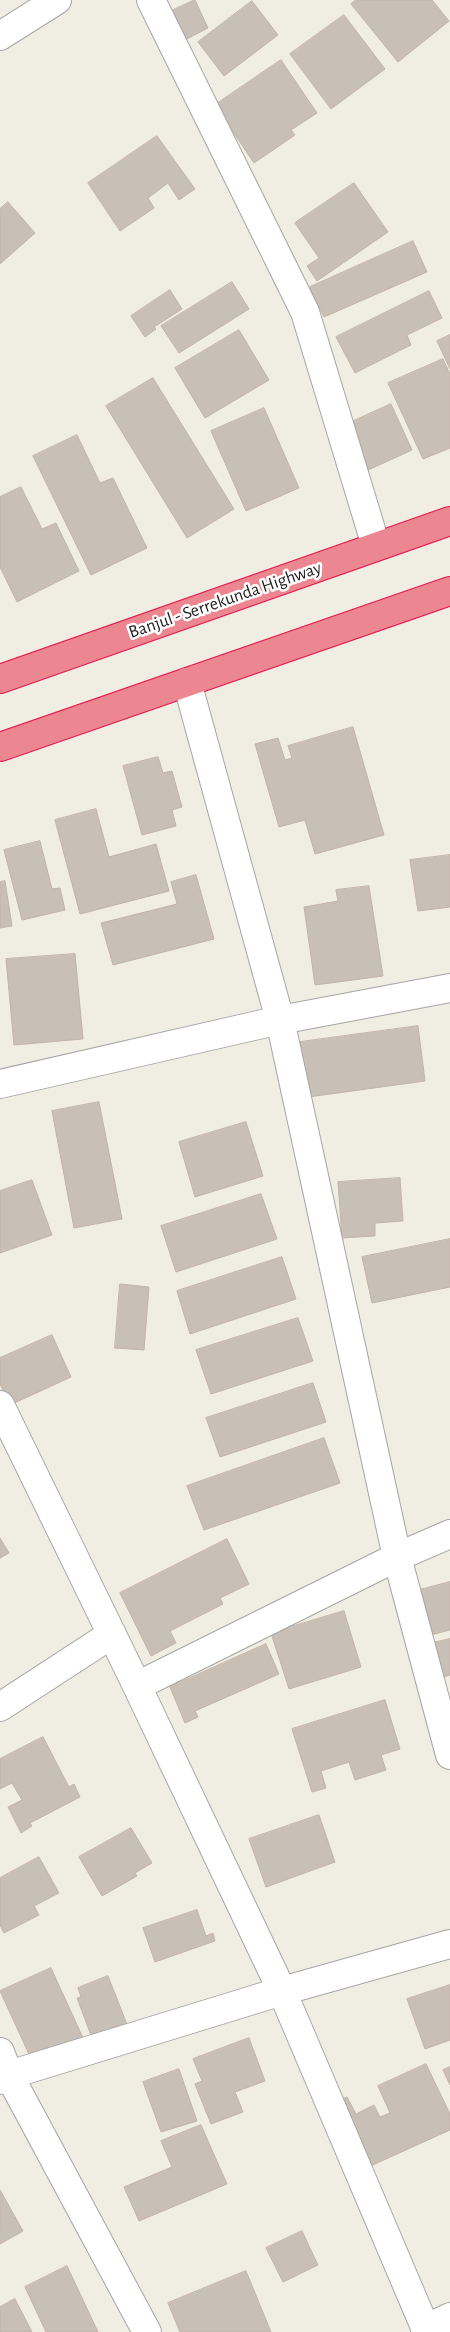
<!DOCTYPE html>
<html>
<head>
<meta charset="utf-8">
<style>
	body { margin:0 }
	canvas { display:block; background:#f0ede3 }
</style>
</head>
<body>
<canvas width="450" height="2332"></canvas>
<script>
const ctx = document.querySelector('canvas').getContext('2d');
ctx.lineJoin = 'round';
function paint(path, color) { ctx.fillStyle = color; ctx.fill(path, 'evenodd'); }
function trace(path, color, width, dash) { ctx.strokeStyle = color; ctx.lineWidth = width; ctx.lineCap = dash ? 'butt' : 'round'; ctx.setLineDash(dash || []); ctx.stroke(path); }
function label(font, color, halo, rows, align = 'center') {
  ctx.font = font + ' "Alegreya Sans",sans-serif'; ctx.lineWidth = 5; ctx.setLineDash([]); ctx.textBaseline = 'middle'; ctx.strokeStyle = halo; ctx.fillStyle = color; for (const [text, x, y, turn = 0] of rows) {
    ctx.save(); ctx.translate(x, y); ctx.rotate((+turn || 0) * Math.PI / 180); ctx.textAlign = isNaN(turn) ? turn : align; if (halo) ctx.strokeText(text, 0, 0); ctx.fillText(text, 0, 0); ctx.restore();
  }
}
const building = new Path2D(`
	M 195,0 L 208,28 L 183,41 L 169,12 Z
	M 356,0 L 432,0 L 449,21 L 398,62 L 351,4 Z
	M 252,1 L 278,35 L 224,76 L 198,42 Z
	M 344,15 L 385,69 L 331,109 L 290,54 Z
	M 281,60 L 317,113 L 291,130 L 295,135 L 254,163 L 215,105 Z
	M 157,136 L 195,189 L 179,200 L 168,183 L 148,198 L 154,208 L 120,231 L 88,183 Z
	M 354,183 L 388,232 L 317,281 L 307,266 L 319,258 L 295,223 Z
	M 8,202 L 35,233 L 0,264 L 0,209 Z
	M 413,241 L 427,272 L 324,317 L 310,287 Z
	M 232,282 L 249,309 L 179,353 L 161,326 Z
	M 170,290 L 182,309 L 154,327 L 156,329 L 145,337 L 131,316 Z
	M 429,291 L 442,318 L 407,335 L 411,345 L 355,373 L 336,337 Z
	M 239,330 L 269,380 L 205,418 L 175,368 Z
	M 450,335 L 450,369 L 437,341 Z
	M 443,359 L 450,374 L 450,448 L 423,459 L 388,383 Z
	M 153,378 L 234,509 L 187,538 L 106,406 Z
	M 391,404 L 412,450 L 366,471 L 345,425 Z
	M 264,408 L 299,488 L 246,511 L 211,431 Z
	M 77,435 L 100,483 L 113,478 L 147,548 L 91,575 L 33,456 Z
	M 21,487 L 42,529 L 56,523 L 79,571 L 17,602 L 0,567 L 0,497 Z
	M 353,727 L 384,835 L 315,854 L 305,820 L 279,827 L 255,744 L 278,738 L 285,760 L 292,758 L 288,746 Z
	M 158,757 L 163,773 L 172,771 L 182,807 L 172,810 L 176,826 L 142,835 L 123,766 Z
	M 96,809 L 109,857 L 156,844 L 169,891 L 80,914 L 55,820 Z
	M 40,841 L 52,889 L 60,888 L 65,910 L 22,920 L 4,850 Z
	M 450,855 L 450,907 L 418,911 L 410,860 Z
	M 196,875 L 214,939 L 113,965 L 101,923 L 177,904 L 171,882 Z
	M 5,881 L 12,926 L 0,928 L 0,882 Z
	M 369,886 L 383,976 L 315,985 L 304,907 L 338,901 L 336,890 Z
	M 75,954 L 83,1039 L 14,1045 L 6,959 Z
	M 418,1026 L 425,1081 L 301,1098 L 293,1043 Z
	M 99,1102 L 122,1219 L 74,1228 L 52,1111 Z
	M 246,1122 L 263,1176 L 195,1197 L 179,1142 Z
	M 400,1178 L 403,1221 L 375,1223 L 375,1236 L 342,1238 L 338,1182 Z
	M 32,1180 L 52,1235 L 0,1253 L 0,1191 Z
	M 261,1194 L 277,1239 L 176,1272 L 161,1226 Z
	M 450,1239 L 450,1287 L 372,1303 L 362,1257 Z
	M 282,1257 L 296,1299 L 190,1334 L 177,1291 Z
	M 120,1284 L 149,1287 L 144,1350 L 115,1348 Z
	M 298,1318 L 313,1361 L 211,1394 L 196,1350 Z
	M 52,1335 L 71,1377 L 10,1405 L 0,1384 L 0,1358 Z
	M 313,1383 L 326,1422 L 220,1457 L 206,1418 Z
	M 324,1438 L 340,1483 L 204,1530 L 187,1486 Z
	M 0,1538 L 9,1553 L 0,1558 Z
	M 227,1539 L 249,1584 L 220,1598 L 223,1604 L 170,1631 L 176,1643 L 151,1656 L 120,1593 Z
	M 450,1582 L 450,1630 L 423,1637 L 412,1592 Z
	M 344,1611 L 361,1667 L 289,1689 L 271,1633 Z
	M 450,1639 L 450,1675 L 440,1678 L 432,1643 Z
	M 266,1644 L 279,1674 L 195,1711 L 198,1717 L 185,1723 L 170,1687 Z
	M 385,1700 L 400,1749 L 381,1755 L 386,1770 L 355,1780 L 349,1762 L 321,1771 L 326,1788 L 312,1792 L 292,1729 Z
	M 43,1737 L 69,1787 L 74,1784 L 80,1797 L 30,1823 L 32,1826 L 21,1833 L 8,1807 L 22,1800 L 12,1783 L 0,1789 L 0,1759 Z
	M 319,1815 L 335,1862 L 266,1887 L 249,1839 Z
	M 131,1828 L 152,1863 L 135,1873 L 137,1876 L 102,1896 L 79,1857 Z
	M 39,1857 L 59,1893 L 34,1906 L 39,1915 L 4,1933 L 0,1925 L 0,1878 Z
	M 197,1910 L 206,1936 L 213,1933 L 215,1941 L 155,1962 L 143,1928 Z
	M 51,1968 L 84,2040 L 33,2063 L 0,1991 Z
	M 108,1976 L 130,2032 L 95,2046 L 77,1998 L 81,1997 L 78,1988 Z
	M 450,1985 L 450,2040 L 425,2049 L 407,1999 Z
	M 249,2038 L 265,2081 L 235,2092 L 243,2112 L 211,2124 L 195,2084 L 202,2081 L 193,2059 Z
	M 426,2064 L 450,2114 L 450,2130 L 366,2168 L 335,2102 L 347,2097 L 356,2114 L 374,2105 L 380,2117 L 390,2113 L 378,2086 Z
	M 450,2067 L 450,2085 L 443,2070 Z
	M 179,2069 L 197,2121 L 161,2132 L 143,2082 Z
	M 201,2125 L 227,2184 L 139,2221 L 124,2187 L 172,2167 L 161,2141 Z
	M 0,2190 L 23,2231 L 0,2244 Z
	M 302,2231 L 318,2265 L 283,2282 L 266,2248 Z
	M 67,2266 L 98,2332 L 46,2332 L 25,2287 Z
	M 246,2271 L 271,2332 L 180,2332 L 168,2303 Z
	M 15,2299 L 32,2332 L 0,2332 L 0,2307 Z`);
const minor = new Path2D(`
	M 151,0 L 305,312 L 376,546
	M 0,36 L 57,0
	M 187,682 L 280,1020 L 397,1557 L 450,1755
	M 0,1084 L 280,1020 L 450,988
	M 0,1405 L 137,1686 L 282,1991 L 427,2332
	M 137,1686 L 397,1557 L 450,1534
	M 0,1707 L 112,1634
	M 0,2052 L 9,2075 L 147,2332
	M 0,2080 L 9,2075 L 282,1991 L 450,1944
	M 425,2329 L 450,2317`);
const highway = new Path2D(`
	M 0,679 L 450,521
	M 0,747 L 450,591`);
const streetNames = [
	["Banjul - Serrekunda Highway",225,600,-19]
];
paint(building, '#c8bfb6');
trace(building, '#c2b4a5', 1);
trace(minor, '#a5a5a5', 30);
trace(highway, '#e5194d', 30);
trace(minor, '#fff', 28);
trace(highway, '#ec8690', 28);
label('18px', '#1e1e1e', '#fff', streetNames);
</script>
</body>
</html>
